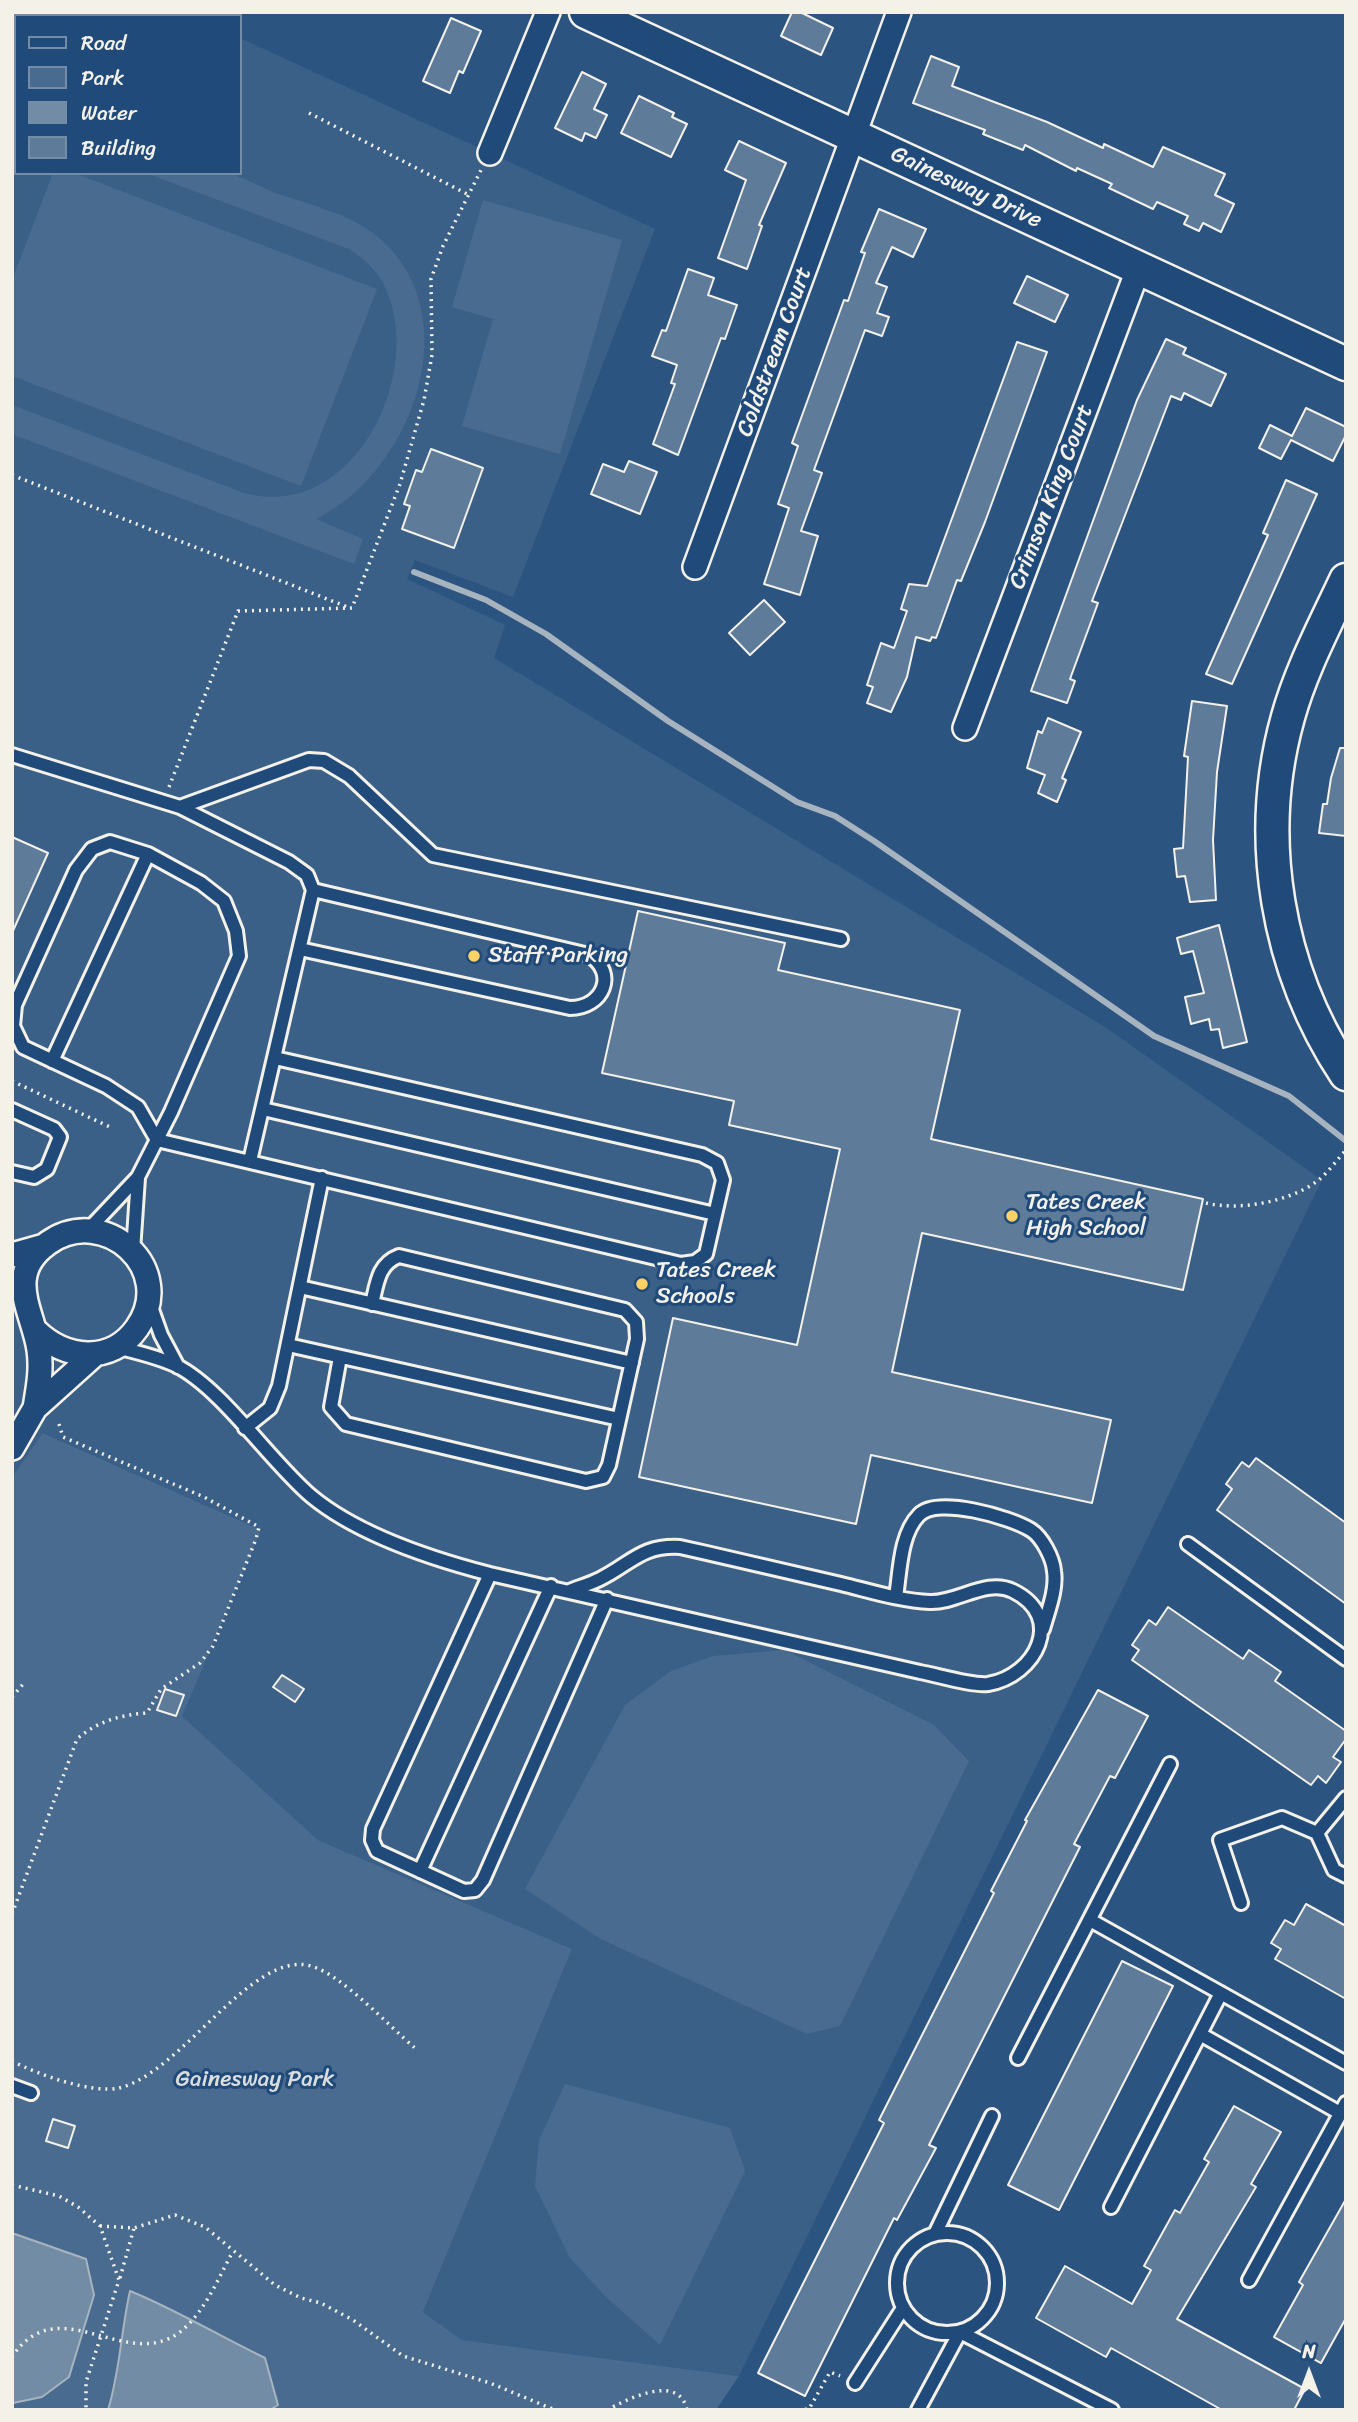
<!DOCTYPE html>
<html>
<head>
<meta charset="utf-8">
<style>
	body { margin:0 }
	#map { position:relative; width:1358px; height:2422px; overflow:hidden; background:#2c5481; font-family:Sriracha,sans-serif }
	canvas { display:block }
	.frame { position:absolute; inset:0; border:14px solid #f4f1e8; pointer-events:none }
	.legend { position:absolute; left:14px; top:14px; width:228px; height:161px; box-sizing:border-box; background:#1f4a7a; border:2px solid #748da6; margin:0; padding:9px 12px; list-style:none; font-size:21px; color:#f4f1e8 }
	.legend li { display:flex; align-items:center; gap:14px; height:35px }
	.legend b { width:35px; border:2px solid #748da6 }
	.north { position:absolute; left:1274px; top:2338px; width:70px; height:70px; -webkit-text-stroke:5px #1f4a7a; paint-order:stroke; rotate:0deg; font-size:19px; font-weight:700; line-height:28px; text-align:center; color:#f4f1e8 }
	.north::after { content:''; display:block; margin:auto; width:24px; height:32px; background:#f4f1e8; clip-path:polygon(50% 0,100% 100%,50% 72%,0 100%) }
</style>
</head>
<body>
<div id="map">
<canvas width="1358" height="2422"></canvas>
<div class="frame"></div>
<ul class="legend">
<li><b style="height:9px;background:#1f4a7a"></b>Road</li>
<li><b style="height:19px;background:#496b90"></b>Park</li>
<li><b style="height:19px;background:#738ca6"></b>Water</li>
<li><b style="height:19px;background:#5e7b9a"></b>Building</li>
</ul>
<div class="north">N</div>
</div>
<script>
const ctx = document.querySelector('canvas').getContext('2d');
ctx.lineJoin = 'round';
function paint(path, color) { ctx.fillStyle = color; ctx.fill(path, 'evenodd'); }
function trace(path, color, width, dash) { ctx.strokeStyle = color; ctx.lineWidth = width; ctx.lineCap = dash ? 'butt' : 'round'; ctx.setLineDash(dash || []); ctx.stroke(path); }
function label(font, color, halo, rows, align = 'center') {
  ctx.font = font + ' Sriracha,sans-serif'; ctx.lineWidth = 6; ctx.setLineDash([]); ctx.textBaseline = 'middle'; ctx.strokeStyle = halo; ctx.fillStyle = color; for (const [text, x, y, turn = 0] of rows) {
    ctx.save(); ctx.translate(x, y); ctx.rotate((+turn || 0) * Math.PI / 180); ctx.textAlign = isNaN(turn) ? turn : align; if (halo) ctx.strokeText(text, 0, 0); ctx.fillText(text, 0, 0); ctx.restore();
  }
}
const built = new Path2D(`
	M 60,12 L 183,12 L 191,16 L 57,16 Z
	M 240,38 L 655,229 L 513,597 L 415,560 L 407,579 L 505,625 L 494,658 L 1105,1027 L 1322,1180 L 739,2376 L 462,2340 L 423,2312 L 572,1949 L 318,1840 L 181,1715 L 261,1530 L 44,1433 L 12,1477 L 12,78 L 16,73 L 16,173 L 240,173 Z`);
const green = new Path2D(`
	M 53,173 L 74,173 L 377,289 L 301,486 L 12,376 L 12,280 Z
	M 146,173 C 171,173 202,168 226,173 C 241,176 257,185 271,191 C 305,204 350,213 378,237 C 471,315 411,473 316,519 L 363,539 L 354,564 L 12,434 L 12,405 L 244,493 C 352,523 426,375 385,287 C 378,270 364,259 349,249 Z
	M 483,200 L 622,240 L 560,454 L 462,426 L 493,319 L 452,307 Z
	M 43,1433 L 261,1530 L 182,1716 L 318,1840 L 572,1949 L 423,2312 L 462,2340 L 739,2376 L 716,2410 L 12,2410 L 12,1477 Z
	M 785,1650 L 934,1725 L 969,1761 L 840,2026 L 807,2034 L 601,1939 L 525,1889 L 625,1705 L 671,1671 L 713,1656 Z
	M 565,2084 L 730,2128 L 745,2171 L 660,2345 L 605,2296 L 570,2258 L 535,2186 L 539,2140 Z`);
const water = new Path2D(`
	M 12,2233 L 86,2259 L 94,2295 L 69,2377 L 42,2397 L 13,2403 Z
	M 130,2291 C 177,2310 219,2336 265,2358 L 278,2405 L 270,2410 L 108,2410 C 120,2371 121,2331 130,2291 Z`);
const stream = new Path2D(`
	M 414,572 L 486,600 L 546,634 L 668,721 L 797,802 L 835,816 L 874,841 L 1154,1036 L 1289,1096 L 1346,1141`);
const building = new Path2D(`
	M 792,12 L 800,12 L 833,28 L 821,55 L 781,36 Z
	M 451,18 L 481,31 L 463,73 L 459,71 L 450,93 L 423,81 Z
	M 931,56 L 959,67 L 952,86 L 1047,122 L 1103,148 L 1104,144 L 1153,167 L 1163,147 L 1225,174 L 1215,195 L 1234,204 L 1221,232 L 1203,223 L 1199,231 L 1184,224 L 1188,216 L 1157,202 L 1153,209 L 1109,188 L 1112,184 L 1077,168 L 1076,171 L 1025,145 L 1023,150 L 983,134 L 985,130 L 913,103 Z
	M 582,72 L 606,84 L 594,109 L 607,115 L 596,138 L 585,133 L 582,141 L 555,128 Z
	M 639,96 L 674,113 L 672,117 L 687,124 L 671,157 L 621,133 Z
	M 739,141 L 786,163 L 759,225 L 762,226 L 747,269 L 718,258 L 746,180 L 725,170 Z
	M 879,209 L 926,229 L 913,257 L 892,247 L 876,283 L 887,287 L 877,313 L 889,317 L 882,336 L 865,330 L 814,470 L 822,473 L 801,531 L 818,536 L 800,595 L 764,584 L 789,508 L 778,504 L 798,446 L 792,443 L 844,300 L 848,301 L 865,253 L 861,252 Z
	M 688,269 L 714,278 L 708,295 L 737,305 L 725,339 L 721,338 L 678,455 L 653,444 L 675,384 L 671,383 L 677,365 L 652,356 L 662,330 L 666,331 Z
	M 1027,276 L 1068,295 L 1055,322 L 1014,303 Z
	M 1166,339 L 1186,348 L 1183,354 L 1226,374 L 1211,406 L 1184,393 L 1181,400 L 1171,396 L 1092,601 L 1098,603 L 1070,679 L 1075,681 L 1067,703 L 1031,691 L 1137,400 Z
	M 1017,342 L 1047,352 L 985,522 L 961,581 L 957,580 L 936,638 L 932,637 L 930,641 L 916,637 L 907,677 L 891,712 L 867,703 L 873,687 L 867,685 L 881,643 L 894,648 L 907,611 L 901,609 L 909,584 L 927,586 Z
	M 1306,408 L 1346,427 L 1346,435 L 1333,461 L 1291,440 L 1281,459 L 1259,448 L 1270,425 L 1292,436 Z
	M 431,449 L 483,468 L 454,548 L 402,529 L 410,506 L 404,504 L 416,470 L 422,472 Z
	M 629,461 L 657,472 L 640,514 L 591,494 L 603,464 L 624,472 Z
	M 1286,480 L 1317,494 L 1232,684 L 1206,674 L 1268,535 L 1263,533 Z
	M 764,600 L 785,622 L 750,655 L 729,633 Z
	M 1192,701 L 1227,706 L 1217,772 L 1213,840 L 1216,900 L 1190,902 L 1185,876 L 1177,877 L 1174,849 L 1183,848 L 1188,757 L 1184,756 Z
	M 1048,718 L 1081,732 L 1062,778 L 1066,780 L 1057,802 L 1038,793 L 1045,775 L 1027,768 L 1038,731 L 1042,733 Z
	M 1340,748 L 1346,748 L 1346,836 L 1319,833 L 1323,804 L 1327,804 L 1331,778 Z
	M 12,837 L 48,853 L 12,933 Z
	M 638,911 L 785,943 L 778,970 L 960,1010 L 931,1139 L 1203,1199 L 1183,1290 L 922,1233 L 892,1372 L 1111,1420 L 1092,1503 L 871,1455 L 856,1524 L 639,1477 L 673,1318 L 797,1345 L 840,1149 L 729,1125 L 734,1101 L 602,1073 Z
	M 1219,925 L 1247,1042 L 1223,1048 L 1219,1029 L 1211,1030 L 1209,1019 L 1191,1024 L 1185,997 L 1204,993 L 1193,951 L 1181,954 L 1177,938 Z
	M 1256,1458 L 1346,1523 L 1346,1604 L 1217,1510 L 1232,1489 L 1226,1484 L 1242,1462 L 1249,1467 Z
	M 1168,1607 L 1243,1659 L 1249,1650 L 1281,1672 L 1275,1681 L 1346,1731 L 1346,1739 L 1333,1757 L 1341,1762 L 1326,1783 L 1318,1776 L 1311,1785 L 1132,1660 L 1139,1650 L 1132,1645 L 1149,1620 L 1156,1625 Z
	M 282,1675 L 304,1689 L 295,1702 L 273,1687 Z
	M 165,1689 L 184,1695 L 176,1716 L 157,1710 Z
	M 1098,1690 L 1148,1716 L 1115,1778 L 1110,1776 L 1074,1844 L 1080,1847 L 929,2145 L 936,2148 L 897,2220 L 894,2218 L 805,2396 L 758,2373 L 884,2123 L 879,2120 L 994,1893 L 991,1891 L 1027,1821 L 1025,1820 Z
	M 1306,1904 L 1346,1926 L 1346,1999 L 1275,1959 L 1281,1949 L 1271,1943 L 1285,1920 L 1294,1925 Z
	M 1122,1961 L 1173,1986 L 1059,2210 L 1008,2185 Z
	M 1234,2106 L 1281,2132 L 1251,2184 L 1256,2187 L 1177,2319 L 1305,2389 L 1294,2410 L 1222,2410 L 1111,2348 L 1106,2357 L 1036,2318 L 1065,2266 L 1132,2304 L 1151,2270 L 1144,2266 L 1175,2210 L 1180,2213 L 1209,2162 L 1204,2159 Z
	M 53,2119 L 75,2126 L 68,2148 L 46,2141 Z
	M 1346,2199 L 1346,2318 L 1321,2363 L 1274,2337 L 1303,2285 L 1299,2282 Z`);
const path = new Path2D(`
	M 309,113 L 469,195
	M 12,475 L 350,608
	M 169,787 L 238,611 L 352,608 L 400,484 L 424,400 L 432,355 L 431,279 L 443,246 L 481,170
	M 12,1081 L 112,1128
	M 1206,1203 C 1239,1211 1288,1202 1316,1182 C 1327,1174 1336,1161 1346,1150
	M 12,1697 L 25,1682
	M 12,1914 L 77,1739 C 98,1721 120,1715 147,1713 L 161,1689 L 200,1663 L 213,1646 L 256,1539 L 259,1527 L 204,1497 L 63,1437 L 59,1424
	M 12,2061 C 37,2074 91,2094 119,2088 C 182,2073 252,1949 311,1966 C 341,1974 390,2027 415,2048
	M 12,2185 L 59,2196 L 78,2207 L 100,2226 L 119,2280 L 86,2382 L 86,2410
	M 100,2226 L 134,2228 L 175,2215 L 205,2227 L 275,2285 L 301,2298 L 321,2303 L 353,2320 L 403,2356 L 490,2383 L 555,2410
	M 120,2278 L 134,2228
	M 12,2357 C 58,2287 125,2373 180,2332 C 205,2312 218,2279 233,2251
	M 607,2410 C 626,2400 679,2372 687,2410
	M 798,2410 L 809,2409 L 830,2372 L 840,2376`);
const lane = new Path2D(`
	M 12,755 L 180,807 L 289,862 L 307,875 L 313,890 L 250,1161
	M 180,807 L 309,760 L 324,761 L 349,776 L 433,855 L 841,939
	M 300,949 L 570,1008 C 603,1008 618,973 589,955 L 313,890
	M 52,1061 L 148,854
	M 263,1109 L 715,1214
	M 12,1110 L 54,1129 L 60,1137 L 47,1169 L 34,1177 L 12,1172
	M 88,1230 L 138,1177 L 171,1112 L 239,956 L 236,931 L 224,901 L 201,883 L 148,854 L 110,842 L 92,849 L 76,870 L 15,1005 L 13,1026 L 23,1047 L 106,1086 L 138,1107 L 157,1140 L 681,1264 L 695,1262 L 706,1254 L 723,1180 L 717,1163 L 702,1155 L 275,1058
	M 133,1251 L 138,1178
	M 300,1287 L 632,1363
	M 150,1304 L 161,1335 L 178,1367
	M 288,1345 L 619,1419
	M 116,1347 C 136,1352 159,1357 177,1366 C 222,1389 270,1461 311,1496 C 358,1535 432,1559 490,1574 L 920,1672 C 937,1675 972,1686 988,1684 C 1036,1676 1066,1617 1013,1591 C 986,1578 958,1603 930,1602 C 901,1601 870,1591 841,1584 C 788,1572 734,1559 680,1547 C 641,1545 632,1563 600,1579 C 590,1584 579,1587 569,1591
	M 340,1357 L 331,1407 L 346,1424 L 586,1481 L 603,1477 L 609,1465 L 637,1339 L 636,1322 L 625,1310 L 399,1256 C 378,1264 377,1283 372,1304
	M 245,1428 L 270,1408 L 279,1386 L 322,1178
	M 1188,1544 L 1346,1659
	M 490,1574 L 373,1829 L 372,1840 L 377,1851 L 464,1891 L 475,1890 L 483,1880 L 607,1599
	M 896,1597 C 900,1572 900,1534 919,1515 C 937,1496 1010,1517 1031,1530 C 1042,1537 1053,1558 1054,1571 C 1057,1589 1048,1611 1043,1629
	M 1317,1833 L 1334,1870 L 1346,1876
	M 420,1871 L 551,1586
	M 1241,1903 L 1220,1840 L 1282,1818 L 1317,1833 L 1346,1798
	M 1090,1920 L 1346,2063
	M 1200,2034 L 1340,2113
	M 1018,2058 L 1170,1764
	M 12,2086 L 31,2093
	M 1111,2207 L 1221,1993
	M897 2283a50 50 0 1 1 100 0a50 50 0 1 1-100 0Z
	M 935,2234 L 992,2116
	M 1249,2280 L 1346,2103
	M 855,2383 L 903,2308
	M 918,2410 L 960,2332 L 1112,2410`);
const street = new Path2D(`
	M 490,153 L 548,12
	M 695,567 L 899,12
	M 965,728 L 1139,267
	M 12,1255 L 44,1246
	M 35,1408 C 38,1389 42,1370 39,1350 C 34,1313 3,1275 48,1243 C 105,1203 178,1270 137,1328 C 111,1365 65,1359 36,1331
	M 12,1448 L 35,1408 L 95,1354`);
const secondary = new Path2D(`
	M 586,12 L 1346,364
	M 1346,580 C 1325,625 1301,670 1288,717 C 1254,838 1277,970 1346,1074`);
const markers = [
	[474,956,7,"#ffd166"],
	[1012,1216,7,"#ffd166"],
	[642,1284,7,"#ffd166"]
];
const streetNames = [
	["Gainesway Drive",966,188,25],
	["Coldstream Court",775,352,-70],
	["Crimson King Court",1052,497,-69]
];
const poiNames = [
	["Staff Parking",488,956],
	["Tates Creek",1026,1203],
	["High School",1026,1229],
	["Tates Creek",656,1271],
	["Schools",656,1297]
];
const parkNames = [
	["Gainesway Park",255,2080]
];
paint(built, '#3b6088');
paint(green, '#496b90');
paint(water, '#738ca6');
trace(water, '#a7b4c0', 2);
trace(stream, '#a7b4c0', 6);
paint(building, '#5e7b9a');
trace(building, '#f4f1e8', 2);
trace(lane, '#f4f1e8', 18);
trace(street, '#f4f1e8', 28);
trace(secondary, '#f4f1e8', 37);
trace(path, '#f4f1e8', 3.5, [2, 5]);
trace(lane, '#1f4a7a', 12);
trace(street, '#1f4a7a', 23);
trace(secondary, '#1f4a7a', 32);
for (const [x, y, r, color] of markers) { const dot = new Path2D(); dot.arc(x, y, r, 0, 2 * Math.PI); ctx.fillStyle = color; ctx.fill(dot); trace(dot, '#1f4a7a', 2.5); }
label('23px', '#f4f1e8', '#1f4a7a', streetNames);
label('23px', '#f4f1e8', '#1f4a7a', poiNames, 'left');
label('23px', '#dadddb', '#1f4a7a', parkNames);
</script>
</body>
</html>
